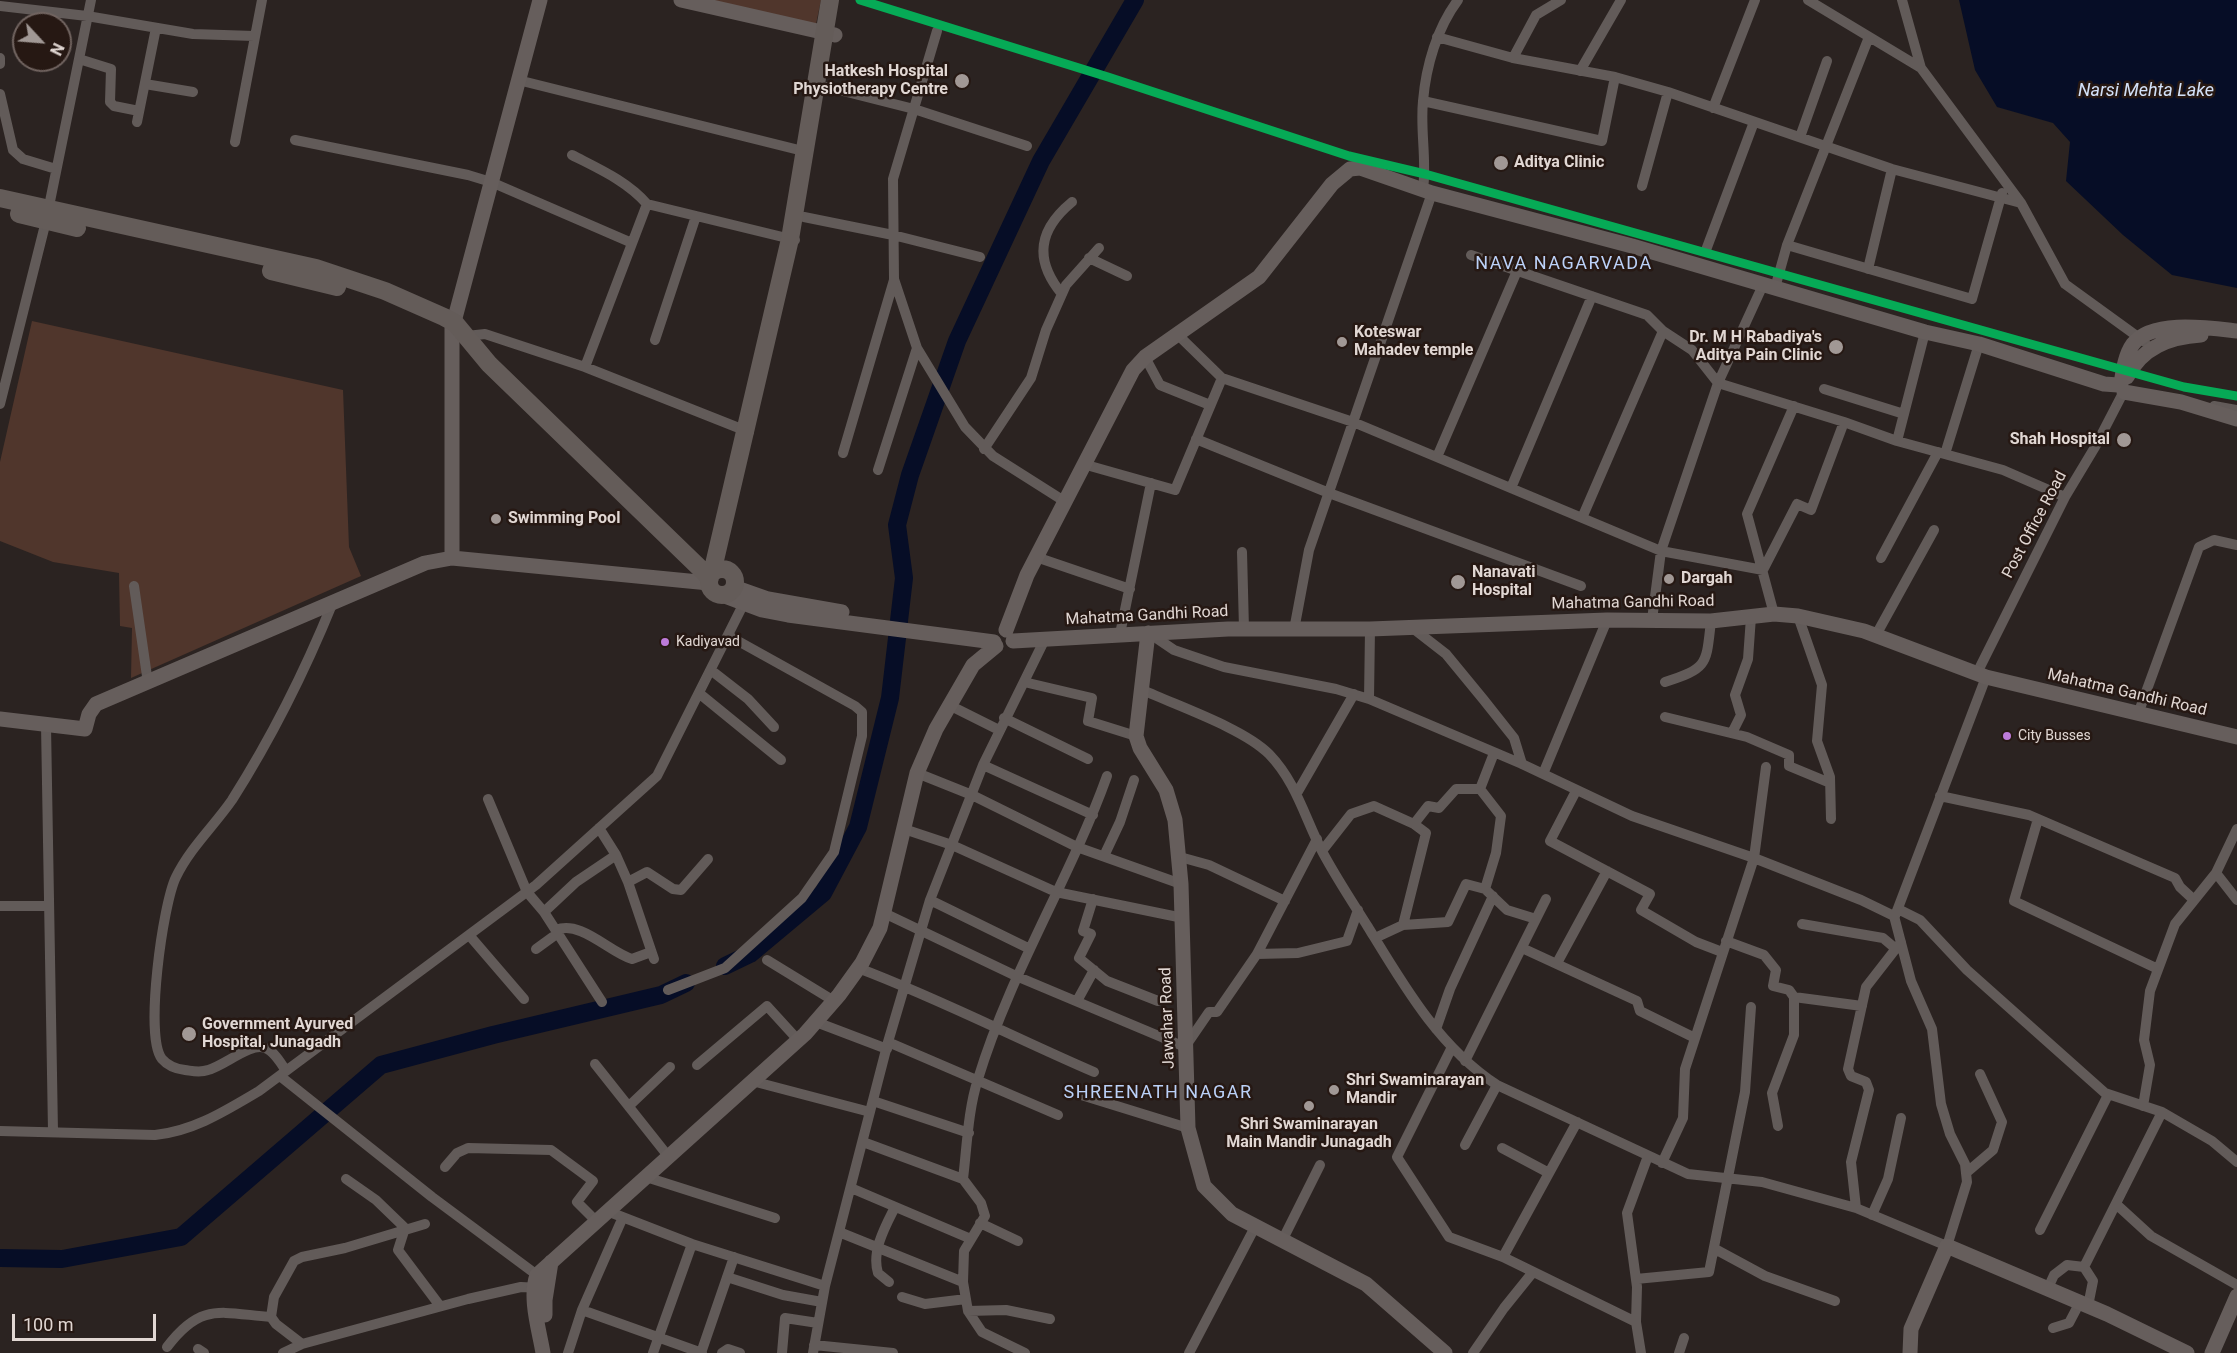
<!DOCTYPE html>
<html>
<head>
<meta charset="utf-8">
<style>
	body { margin:0 }
	#map { position:relative; width:2237px; height:1353px; overflow:hidden; background:#2b2321; font-family:Roboto,sans-serif }
	canvas { display:block }
	.north { position:absolute; left:12px; top:12px; width:60px; height:60px; box-sizing:border-box; background:#261813; border:2px solid #716460; border-radius:50%; rotate:116deg; font-size:16px; font-weight:700; line-height:24px; text-align:center; color:#e1d7d3 }
	.north::after { content:''; display:block; margin:auto; width:21px; height:27px; background:#a19895; clip-path:polygon(50% 0,100% 100%,50% 72%,0 100%) }
	.scale { position:absolute; left:12px; top:1314px; width:144px; height:27px; box-sizing:border-box; border:3px solid #e1d7d3; border-top:0; padding-left:8px; font-size:18px; line-height:21px; white-space:nowrap; color:#e1d7d3; -webkit-text-stroke:4px #261813; paint-order:stroke }
</style>
</head>
<body>
<div id="map">
<canvas width="2237" height="1353"></canvas>
<div class="north">N</div>
<div class="scale">100 m</div>
</div>
<script>
const ctx = document.querySelector('canvas').getContext('2d');
ctx.lineJoin = 'round';
function paint(path, color) { ctx.fillStyle = color; ctx.fill(path, 'evenodd'); }
function trace(path, color, width, dash) { ctx.strokeStyle = color; ctx.lineWidth = width; ctx.lineCap = dash ? 'butt' : 'round'; ctx.setLineDash(dash || []); ctx.stroke(path); }
function label(font, color, halo, rows, align = 'center') {
  ctx.font = font + ' Roboto,sans-serif'; ctx.lineWidth = 5; ctx.setLineDash([]); ctx.textBaseline = 'middle'; ctx.strokeStyle = halo; ctx.fillStyle = color; for (const [text, x, y, turn = 0] of rows) {
    ctx.save(); ctx.translate(x, y); ctx.rotate((+turn || 0) * Math.PI / 180); ctx.textAlign = isNaN(turn) ? turn : align; if (halo) ctx.strokeText(text, 0, 0); ctx.fillText(text, 0, 0); ctx.restore();
  }
}
const green = new Path2D(`
	M 710,0 L 821,0 L 816,24 Z
	M 32,321 L 343,390 L 349,547 L 361,576 L 131,678 L 132,628 L 120,626 L 119,573 L 53,562 L 0,541 L 0,462 Z`);
const water = new Path2D(`
	M 1959,0 L 2237,0 L 2237,288 L 2172,275 L 2123,235 L 2066,181 L 2070,142 L 2053,123 L 1997,107 L 1975,70 Z`);
const river = new Path2D(`
	M 725,966 L 750,954 L 823,893 L 858,827 L 890,698 L 904,578 L 897,525 L 910,475 L 957,341 L 1041,161 L 1135,0
	M 0,1258 L 62,1259 L 181,1237 L 381,1065 L 493,1035 L 661,995 L 686,983`);
const street = new Path2D(`
	M 1808,0 L 1921,68
	M 1902,0 L 1921,68 L 2021,203 L 2065,284 L 2145,342
	M 0,6 L 87,16 L 193,34 L 254,36
	M 937,31 L 893,179 L 894,279 L 917,348 L 965,427 L 993,456 L 1064,501
	M 1437,37 L 1513,58 L 1615,77 L 1668,92 L 1892,169 L 2021,203
	M 0,58 L 0,64
	M 1513,58 L 1536,15 L 1561,0
	M 79,59 L 111,69 L 110,102 L 114,106 L 139,111
	M 1580,71 L 1621,0
	M 518,80 L 807,152
	M 145,84 L 193,92
	M 827,87 L 914,109 L 1027,146
	M 0,94 L 13,150 L 23,159 L 56,169
	M 1423,101 L 1602,141 L 1615,77
	M 1713,108 L 1755,0
	M 137,122 L 156,28
	M 1800,137 L 1827,61
	M 295,140 L 468,175 L 491,182 L 632,243
	M 235,142 L 262,0
	M 572,155 C 599,169 627,181 647,204 L 795,240
	M 1642,186 L 1668,92
	M 1423,190 C 1427,160 1420,130 1423,101 C 1426,66 1437,28 1458,0
	M 804,217 L 893,235 L 980,257
	M 1787,245 L 1972,299 L 2002,193
	M 1706,250 L 1754,122
	M 1471,255 L 1647,315 L 1663,331 L 1692,350 L 1718,383 L 1844,422 L 1897,441 L 2003,470 L 2065,497
	M 1089,258 L 1127,276
	M 1868,269 L 1892,169
	M 1775,288 L 1787,245 L 1869,37
	M 1062,294 C 1034,260 1038,230 1072,202
	M 1178,335 L 1222,378 L 1353,422 L 1661,551 L 1763,570 L 1797,504 L 1811,510 L 1844,422
	M 467,336 L 485,334 L 585,367 L 749,432
	M 655,340 L 696,216
	M 1145,357 L 1160,385 L 1210,405
	M 585,367 L 647,204
	M 1824,389 L 1904,414
	M 0,404 L 46,221 L 91,0
	M 2214,406 L 2237,410
	M 1196,439 L 1329,493 L 1581,586
	M 1897,441 L 1925,332
	M 984,449 L 1031,378 L 1046,330 L 1066,285 L 1099,248
	M 843,453 L 894,280
	M 1945,454 L 1979,344
	M 1437,457 L 1517,271
	M 1083,464 L 1175,490 L 1222,378
	M 878,470 L 917,348
	M 1511,488 L 1592,296
	M 1582,518 L 1663,331
	M 1242,552 L 1244,629
	M 1036,557 L 1130,589
	M 1881,558 L 1938,452
	M 134,586 L 148,683
	M 1774,614 L 1747,514 L 1794,406
	M 1798,616 L 1822,685 L 1817,741 L 1830,777 L 1831,819
	M 1652,620 L 1661,551 L 1718,383 L 1763,285
	M 1410,626 L 1446,654 L 1483,699 L 1514,738 L 1522,764
	M 1294,630 L 1309,550 L 1432,193
	M 1120,634 L 1151,483
	M 1876,635 L 1934,530
	M 712,671 L 748,699 L 774,727
	M 1977,673 L 2065,497 L 2095,447 L 2123,393
	M 1024,682 L 1092,698 L 1088,721 L 1136,736
	M 1665,682 C 1709,668 1706,664 1711,621
	M 1143,690 C 1177,706 1243,728 1269,754 C 1297,783 1305,819 1323,853 C 1337,879 1353,903 1368,927 C 1404,986 1439,1047 1497,1085 L 1688,1174 L 1762,1182 L 1856,1208 L 1947,1246 L 1967,1182 L 1965,1164 L 1950,1134 L 1941,1104 L 1932,1029 L 1911,981 L 1894,916 L 1861,900 L 1754,858 L 1632,816 L 1522,764 L 1369,699 L 1336,689 L 1224,667 L 1174,650 L 1149,633
	M 700,694 L 781,760
	M 1369,699 L 1370,629
	M 949,705 L 999,730
	M 2138,714 L 2199,547 L 2214,540 L 2237,545
	M 1665,717 L 1747,737 L 1789,755 L 1789,766 L 1830,783
	M 1004,718 L 1088,759
	M 46,725 L 53,1131
	M 1732,733 L 1741,715 L 1735,695 L 1748,659 L 1751,617
	M 983,765 L 1093,815
	M 917,773 L 972,795 L 1077,847 L 1181,884
	M 1543,774 L 1607,620
	M 1480,789 L 1501,816 L 1496,853 L 1485,889 L 1507,910 L 1536,919
	M 1576,791 L 1550,841 L 1650,894 L 1641,910 L 1696,942 L 1722,952
	M 1297,793 L 1354,694
	M 1940,796 L 2029,815 L 2175,878 L 2180,887 L 2194,900
	M 488,799 L 527,892 L 544,912 L 602,1002
	M 2038,819 L 2014,901 L 2158,969
	M 599,828 L 616,855 L 628,882 L 654,959
	M 904,829 L 952,845 L 1056,892 L 1183,918
	M 1322,851 L 1351,814 L 1374,806 L 1414,824 L 1428,806 L 1439,808 L 1456,789 L 1480,789 L 1494,753
	M 1104,856 L 1120,822 L 1134,780
	M 1180,857 L 1209,865 L 1285,901
	M 2216,873 L 2237,900
	M 628,882 L 647,872 L 673,889 L 681,890 L 708,859
	M 1093,899 L 1083,931 L 1091,934 L 1079,958 L 1107,981 L 1158,1001
	M 930,900 L 1030,949
	M 0,906 L 49,906
	M 1898,909 L 1920,920 L 1967,970 L 2105,1093 L 2162,1112 L 2212,1141 L 2237,1162
	M 544,912 L 576,882 L 616,855
	M 884,913 L 1016,976 L 1185,1047 L 1209,1012 L 1217,1012 L 1257,954 L 1317,839
	M 1895,916 L 1986,677
	M 1802,924 L 1883,938 L 1896,949
	M 1403,925 L 1448,922 L 1466,884 L 1485,889
	M 556,930 C 581,920 609,952 632,959 L 651,952
	M 469,935 L 524,999
	M 1375,938 L 1403,925 L 1426,833 L 1414,824
	M 1726,941 L 1764,955 L 1776,970 L 1773,986 L 1789,990 L 1794,997 L 1862,1006
	M 1522,948 L 1637,1001 L 1640,1011 L 1695,1038
	M 536,949 L 558,933
	M 1257,954 L 1298,953 L 1347,941 L 1358,910
	M 767,960 L 834,1001
	M 1557,963 L 1607,871
	M 858,968 C 938,998 1015,1038 1094,1072
	M 668,990 L 725,968 L 802,898 L 834,852 L 862,736 L 862,712 L 855,706 L 729,636
	M 1077,1001 L 1094,970
	M 816,1022 L 887,1049
	M 1436,1029 L 1450,989 L 1493,896
	M 888,1042 L 1058,1115
	M 1452,1047 L 1397,1157 L 1449,1237 L 1503,1257 L 1636,1322
	M 1465,1061 L 1546,899
	M 595,1064 L 668,1156
	M 697,1065 L 767,1006 L 798,1040
	M 286,1071 C 281,1063 274,1051 265,1048 C 251,1042 224,1066 208,1070 C 200,1073 193,1071 185,1070 C 176,1069 168,1066 162,1059 C 144,1037 163,903 176,877 C 190,848 214,826 232,800 C 272,737 305,671 333,602
	M 280,1076 L 432,1197 L 541,1278
	M 752,1081 L 870,1112
	M 1078,1094 L 1188,1128
	M 873,1101 L 969,1133
	M 629,1106 L 670,1067
	M 2143,1106 L 2150,1065 L 2144,1040 L 2150,991 L 2175,924 L 2216,873 L 2237,829
	M 1778,1126 L 1772,1093 L 1794,1035 L 1794,997
	M 0,1131 L 155,1135 C 194,1131 225,1111 259,1091 L 536,885 L 657,776 L 747,597
	M 863,1142 L 963,1179
	M 1465,1145 L 1497,1085
	M 1502,1148 L 1549,1173
	M 1662,1163 L 1683,1118 L 1685,1069 L 1754,858 L 1766,767
	M 445,1167 L 457,1153 L 468,1148 L 551,1150 L 593,1181 L 577,1202 L 596,1221
	M 1966,1173 L 1993,1150 L 2002,1122 L 1980,1074
	M 646,1177 L 775,1218
	M 346,1179 L 376,1200 L 405,1228 L 398,1250 L 440,1306
	M 851,1188 L 971,1239
	M 2116,1204 L 2151,1236 L 2237,1285
	M 1856,1208 L 1851,1162 L 1869,1090 L 1866,1082 L 1851,1076 L 1848,1069 L 1866,987 L 1901,942
	M 607,1211 L 692,1244 L 825,1286
	M 1872,1215 L 1888,1179 L 1901,1118
	M 980,1223 L 1018,1241
	M 2040,1230 L 2108,1095
	M 839,1232 L 963,1282
	M 1282,1241 L 1320,1165
	M 1715,1249 L 1765,1276 L 1835,1301
	M 1503,1257 L 1577,1122
	M 2084,1267 L 2162,1112
	M 2084,1267 L 2093,1281 L 2088,1306
	M 727,1277 L 783,1295 L 822,1302
	M 1636,1279 L 1709,1272 L 1745,1092 L 1751,1007
	M 889,1282 L 878,1273 C 871,1251 886,1225 895,1207
	M 2048,1288 L 2054,1275 L 2067,1265 L 2084,1267
	M 902,1297 L 925,1304 L 966,1299
	M 582,1310 L 702,1353
	M 968,1311 L 1006,1310 L 1050,1319
	M 2053,1328 L 2069,1323 L 2080,1302
	M 302,1344 L 276,1324 L 271,1317 L 274,1297 L 294,1261 L 302,1257 L 345,1248 L 425,1224
	M 814,1345 L 893,1353
	M 167,1347 C 201,1302 220,1313 271,1317
	M 198,1349 L 204,1353
	M 283,1353 L 302,1344 L 468,1299 L 521,1287 L 540,1288
	M 568,1353 L 582,1310 L 623,1217
	M 653,1353 L 692,1244
	M 701,1353 L 734,1257
	M 722,1353 L 728,1349 L 740,1353
	M 782,1353 L 785,1318 L 818,1323
	M 813,1353 L 825,1286 L 888,1042 L 930,900 L 983,765 L 1045,639
	M 1025,1353 L 982,1332 L 968,1311 L 963,1282 L 964,1251 L 985,1216 L 981,1203 L 963,1179 C 967,1146 968,1110 978,1079 C 1010,973 1070,879 1107,776
	M 1189,1353 L 1255,1227
	M 1473,1353 L 1504,1308 L 1533,1272
	M 1641,1353 L 1636,1322 L 1637,1287 L 1627,1213 L 1648,1156
	M 1679,1353 L 1684,1338`);
const secondary = new Path2D(`
	M 681,0 L 835,35
	M 2127,377 C 2142,347 2170,337 2201,335
	M 2121,384 C 2123,371 2125,355 2133,344 C 2152,319 2210,328 2237,331
	M 2124,392 L 2181,402 L 2237,419
	M 452,558 L 452,329 L 540,0
	M 734,587 L 768,599 L 842,612
	M 722,595 L 762,610 L 788,615 L 994,642
	M 1006,630 L 1027,575 L 1133,370 L 1145,357 L 1259,277 L 1332,184 L 1350,169 L 1360,168 L 1432,193 L 1632,246 L 1925,332 L 1979,344 L 2104,384 L 2118,385
	M 1148,633 L 1136,736 L 1140,748 L 1166,790 L 1175,820 L 1181,884 L 1188,1128 L 1204,1186 L 1232,1214 L 1366,1284 L 1445,1353
	M 1013,641 L 1228,629 L 1370,629 L 1607,620 L 1711,621 L 1774,614 L 1798,616 L 1864,631 L 1986,677 L 2237,737
	M 0,719 L 85,729 L 89,714 L 96,704 L 425,563 L 452,558 L 709,583
	M 545,1315 L 545,1300 L 551,1262
	M 543,1353 C 539,1329 529,1298 537,1275 L 805,1034 L 839,995 L 862,963 L 880,928 L 917,773 L 936,729 L 973,665 L 996,646
	M 1910,1353 L 1911,1329 L 1947,1246 L 2107,1314 L 2187,1353
	M 2212,1353 L 2237,1296`);
const primary = new Path2D(`
	M 0,198 L 316,268 L 385,291 L 444,317 L 455,323 L 489,364 L 710,578
	M 19,214 L 77,228
	M 271,271 L 337,287
	M709 582a13 13 0 1 1 26 0a13 13 0 1 1-26 0Z
	M 712,573 L 790,239 L 830,0`);
const rail1 = new Path2D(`
	M 860,0 L 1108,77 L 1349,156 L 1425,174 L 2184,387 L 2237,396`);
const markers = [
	[962,81,8,"#a19895"],
	[1501,163,8,"#a19895"],
	[1342,342,6,"#a19895"],
	[1836,347,8,"#a19895"],
	[2124,440,8,"#a19895"],
	[496,519,6,"#a19895"],
	[1669,579,6,"#a19895"],
	[1458,582,8,"#a19895"],
	[665,642,5,"#bd7bd9"],
	[2007,736,5,"#bd7bd9"],
	[189,1034,8,"#a19895"],
	[1334,1090,6,"#a19895"],
	[1309,1106,6,"#a19895"]
];
const busNames = [
	["Kadiyavad",676,642],
	["City Busses",2018,736]
];
const poiNames = [
	["Hatkesh Hospital",948,72,"right"],
	["Physiotherapy Centre",948,90,"right"],
	["Aditya Clinic",1514,163],
	["Koteswar",1354,333],
	["Mahadev temple",1354,351],
	["Dr. M H Rabadiya's",1822,338,"right"],
	["Aditya Pain Clinic",1822,356,"right"],
	["Shah Hospital",2110,440,"right"],
	["Swimming Pool",508,519],
	["Nanavati",1472,573],
	["Hospital",1472,591],
	["Dargah",1681,579],
	["Government Ayurved",202,1025],
	["Hospital, Junagadh",202,1043],
	["Shri Swaminarayan",1346,1081],
	["Mandir",1346,1099],
	["Shri Swaminarayan",1309,1125,"center"],
	["Main Mandir Junagadh",1309,1143,"center"]
];
const streetNames = [
	["Post Office Road",2035,525,-62],
	["Mahatma Gandhi Road",1633,603,-1],
	["Mahatma Gandhi Road",1147,616,-3],
	["Mahatma Gandhi Road",2127,693,13],
	["Jawahar Road",1168,1018,-92]
];
const waterNames = [
	["Narsi Mehta Lake",2146,91]
];
const neighbourhoodNames = [
	["NAVA NAGARVADA",1564,264],
	["SHREENATH NAGAR",1158,1093]
];
paint(green, '#50362c');
paint(water, '#060d26');
trace(river, '#060d26', 18);
trace(street, '#625b59', 10);
trace(secondary, '#665e5c', 15);
trace(primary, '#645c59', 18);
trace(rail1, '#06aa56', 9);
for (const [x, y, r, color] of markers) { const dot = new Path2D(); dot.arc(x, y, r, 0, 2 * Math.PI); ctx.fillStyle = color; ctx.fill(dot); trace(dot, '#261813', 2); }
label('14px', '#e1d7d3', '#261813', busNames, 'left');
label('bold 16px', '#e1d7d3', '#261813', poiNames, 'left');
label('16px', '#e1d7d3', '#261813', streetNames);
label('italic 18px', '#d3e1f8', '#261813', waterNames);
ctx.letterSpacing = '1.5px';
label('18px', '#bbd1f8', '#261813', neighbourhoodNames);
ctx.letterSpacing = '0px';
</script>
</body>
</html>
